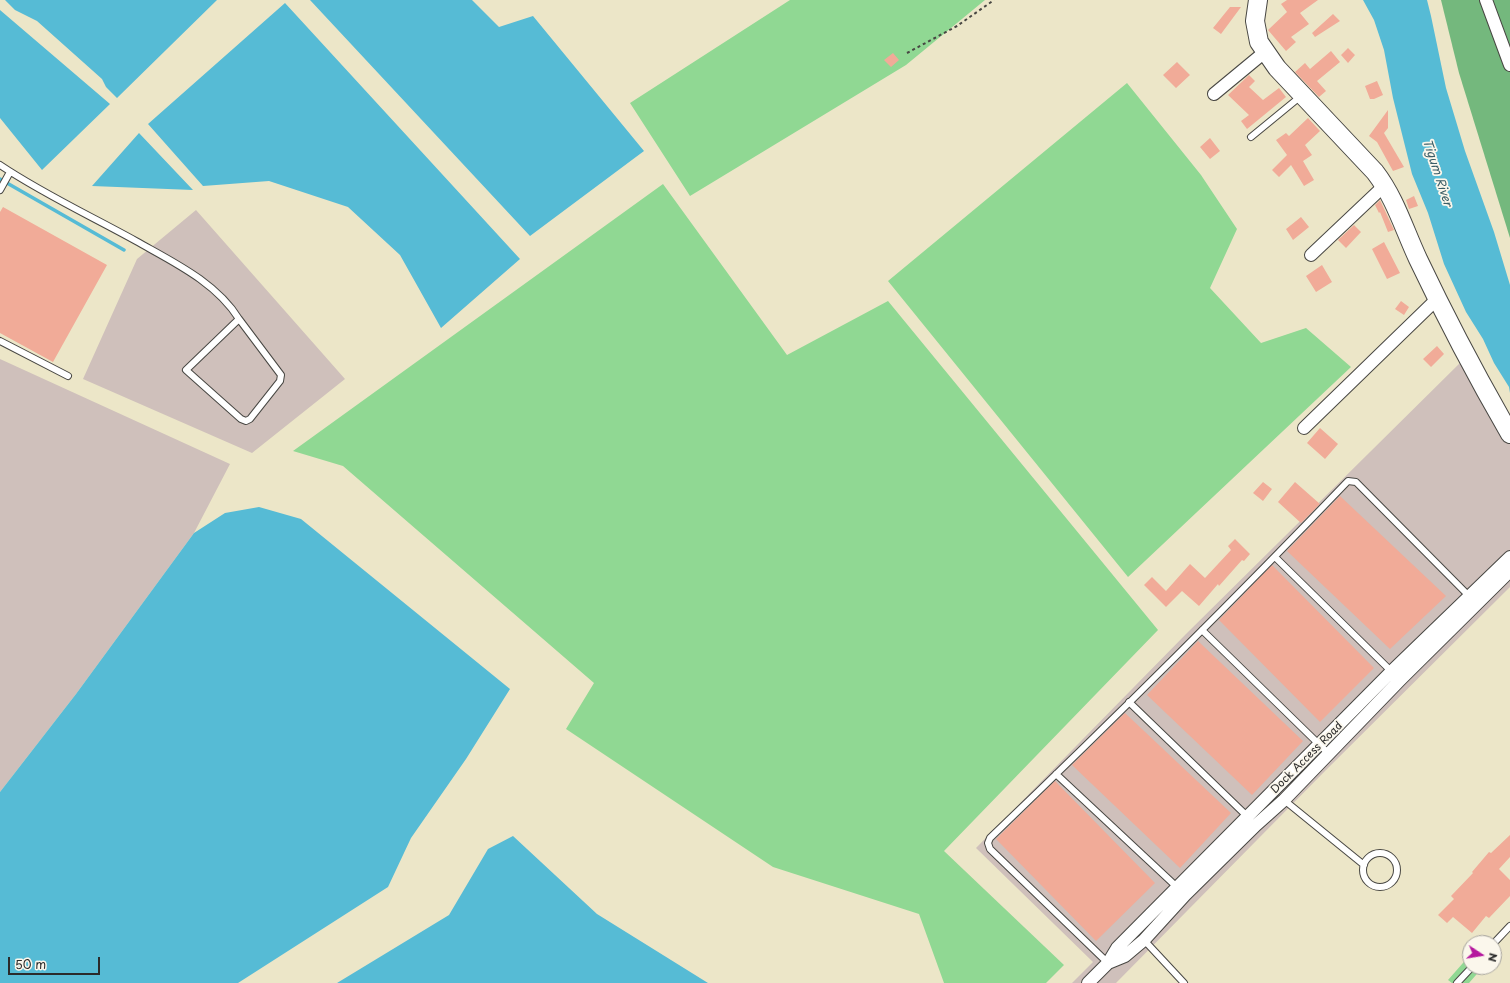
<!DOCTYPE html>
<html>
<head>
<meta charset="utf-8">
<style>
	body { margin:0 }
	#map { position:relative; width:1510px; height:983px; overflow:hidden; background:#ece6c8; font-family:"Playpen Sans",sans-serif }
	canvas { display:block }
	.north { position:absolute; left:1462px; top:935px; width:40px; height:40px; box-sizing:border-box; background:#fbf7ec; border:1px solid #a8a59f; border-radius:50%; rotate:102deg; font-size:11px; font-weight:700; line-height:16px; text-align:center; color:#2b2b2b }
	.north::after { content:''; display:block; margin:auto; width:14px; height:18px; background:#b5179e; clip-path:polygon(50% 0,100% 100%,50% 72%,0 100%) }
	.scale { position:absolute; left:8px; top:957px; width:92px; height:18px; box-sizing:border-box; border:2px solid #2b2b2b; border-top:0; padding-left:5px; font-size:12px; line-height:14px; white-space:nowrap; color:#2b2b2b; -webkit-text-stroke:3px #fbf7ec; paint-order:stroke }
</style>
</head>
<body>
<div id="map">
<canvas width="1510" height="983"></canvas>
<div class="north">N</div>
<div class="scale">50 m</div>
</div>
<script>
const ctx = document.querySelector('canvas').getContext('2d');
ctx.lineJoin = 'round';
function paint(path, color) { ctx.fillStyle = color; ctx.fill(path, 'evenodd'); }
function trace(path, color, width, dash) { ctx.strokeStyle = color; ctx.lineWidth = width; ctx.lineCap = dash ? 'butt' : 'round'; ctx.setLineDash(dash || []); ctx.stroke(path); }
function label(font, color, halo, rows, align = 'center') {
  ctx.font = font + ' "Playpen Sans",sans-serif'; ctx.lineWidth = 3.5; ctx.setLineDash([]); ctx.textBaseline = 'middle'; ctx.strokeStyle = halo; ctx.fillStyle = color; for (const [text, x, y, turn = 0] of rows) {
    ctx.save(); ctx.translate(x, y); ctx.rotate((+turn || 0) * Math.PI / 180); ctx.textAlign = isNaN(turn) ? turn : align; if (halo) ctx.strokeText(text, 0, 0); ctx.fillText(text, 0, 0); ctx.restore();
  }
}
const industrial = new Path2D(`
	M 196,210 L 345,379 L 252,453 L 83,379 L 137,259 Z
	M 0,359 L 230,464 L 194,533 L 76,694 L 0,792 Z
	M 1463,360 L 1510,442 L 1510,587 L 1326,770 L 1116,983 L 1072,983 L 1093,962 L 976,848 L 1186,634 Z`);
const green = new Path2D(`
	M 790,0 L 985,0 L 906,65 L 690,196 L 630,103 Z
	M 1127,83 L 1201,175 L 1237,229 L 1210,288 L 1261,343 L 1306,328 L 1351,367 L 1128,577 L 888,281 Z
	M 663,184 L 787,355 L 888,301 L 1158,630 L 944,851 L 1064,965 L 1046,983 L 944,983 L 919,914 L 773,867 L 566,729 L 594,683 L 343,466 L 293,451 Z
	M 1470,955 L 1470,967 L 1483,967 L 1469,983 L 1452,983 L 1448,980 Z`);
const forest = new Path2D(`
	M 1441,0 L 1510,0 L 1510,238 L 1459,73 Z`);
const water = new Path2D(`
	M 5,0 L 217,0 L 117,98 L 106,87 L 102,79 L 37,21 L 15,10 Z
	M 310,0 L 472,0 L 499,27 L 533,16 L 644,151 L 530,236 Z
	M 1363,0 L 1427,0 L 1431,16 L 1446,88 L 1465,151 L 1494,232 L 1510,285 L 1510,393 L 1509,387 L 1494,363 L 1483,339 L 1466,312 L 1444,264 L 1428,213 L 1412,174 L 1393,98 L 1384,50 L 1374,20 Z
	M 285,3 L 520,259 L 441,328 L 400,255 L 348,207 L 269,181 L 203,186 L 148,124 Z
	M 0,10 L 110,104 L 42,170 L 0,118 Z
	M 139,133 L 193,190 L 92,186 Z
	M 259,507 L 301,519 L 510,689 L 466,759 L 411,838 L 388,887 L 238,983 L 0,983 L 0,792 L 76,694 L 194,533 L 225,513 Z
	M 513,836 L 597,914 L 708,983 L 337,983 L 449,915 L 488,849 Z`);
const stream = new Path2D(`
	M 0,179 L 124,250`);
const building = new Path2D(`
	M 1287,0 L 1318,0 L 1300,13 L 1309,24 L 1291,37 L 1296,42 L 1286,51 L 1268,30 L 1287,12 L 1281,4 Z
	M 1230,7 L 1241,7 L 1221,34 L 1213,28 Z
	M 1333,14 L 1340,21 L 1315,37 L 1312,33 Z
	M 1348,48 L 1355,55 L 1348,63 L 1341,55 Z
	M 1331,51 L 1340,62 L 1317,81 L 1326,91 L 1319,97 L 1295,72 L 1305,63 L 1310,69 Z
	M 893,53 L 899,60 L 891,67 L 884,60 Z
	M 1177,62 L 1190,75 L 1176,88 L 1163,75 Z
	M 1249,75 L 1255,81 L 1249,87 L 1263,100 L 1279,88 L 1286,97 L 1247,129 L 1241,121 L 1249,115 L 1228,95 Z
	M 1377,81 L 1383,95 L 1374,99 L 1370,99 L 1365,86 Z
	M 1388,110 L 1388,128 L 1384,133 L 1404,167 L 1393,171 L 1377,142 L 1369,136 Z
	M 1308,118 L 1320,131 L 1305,145 L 1312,155 L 1303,161 L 1314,180 L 1304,186 L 1291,165 L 1279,177 L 1272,170 L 1287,155 L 1276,140 L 1286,133 L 1289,136 Z
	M 1210,138 L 1220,151 L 1210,159 L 1200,147 Z
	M 1414,196 L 1418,206 L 1409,209 L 1406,200 Z
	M 1380,200 L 1394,230 L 1388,232 L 1380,212 L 1379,213 L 1375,205 Z
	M 3,207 L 107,265 L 53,362 L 0,333 L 0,212 Z
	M 1301,217 L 1309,227 L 1293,240 L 1286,229 Z
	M 1354,225 L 1361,232 L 1346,248 L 1338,240 Z
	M 1384,242 L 1400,273 L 1387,279 L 1372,249 Z
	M 1322,265 L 1332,282 L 1316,292 L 1306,276 Z
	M 1401,301 L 1409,307 L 1404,315 L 1395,309 Z
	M 1437,346 L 1444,354 L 1431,367 L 1423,359 Z
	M 1320,428 L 1338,444 L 1325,459 L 1307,443 Z
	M 1263,482 L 1272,489 L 1263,501 L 1253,493 Z
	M 1295,482 L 1320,504 L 1301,523 L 1278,502 Z
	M 1340,496 L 1446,596 L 1390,649 L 1287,551 Z
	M 1235,539 L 1250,554 L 1244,561 L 1242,560 L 1219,586 L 1218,584 L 1199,606 L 1182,591 L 1166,607 L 1144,585 L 1152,577 L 1166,591 L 1190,564 L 1205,578 L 1231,550 L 1228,546 Z
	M 1272,565 L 1374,668 L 1320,722 L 1219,620 Z
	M 1198,641 L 1303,741 L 1252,795 L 1147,695 Z
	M 1125,713 L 1231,813 L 1180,868 L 1072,765 Z
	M 1055,781 L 1155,883 L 1096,941 L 996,839 Z
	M 1510,835 L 1510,857 L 1499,869 L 1510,880 L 1510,896 L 1489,918 L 1486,916 L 1472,933 L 1453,917 L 1447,923 L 1438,915 L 1454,899 L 1451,896 L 1473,873 L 1472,872 L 1489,852 L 1491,853 Z`);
const path = new Path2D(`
	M 907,53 L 957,26 L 994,0`);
const lane = new Path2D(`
	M 1251,137 L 1301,96
	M 0,165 C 43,194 91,216 136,241 C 173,262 216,282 239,319 L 186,370 L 241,419 L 246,421 L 250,419 L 280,381 L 281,375 L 239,319
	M 0,190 L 10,172
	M 0,341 L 68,376
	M 1275,557 L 1392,672
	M 1202,630 L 1329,754
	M 1129,702 L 1249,818
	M 1056,774 L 1178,888
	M 1284,800 L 1364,865
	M1363 870a17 17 0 1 1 34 0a17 17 0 1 1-34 0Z
	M 1144,940 L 1184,983
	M 1494,943 L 1510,926
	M 1108,963 L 990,849 L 988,843 L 990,838 C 1112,721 1231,603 1348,481 L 1356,482 L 1470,597
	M 1457,983 L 1472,967`);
const street = new Path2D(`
	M 1486,0 L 1510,65
	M 1214,94 L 1266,51
	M 1311,255 L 1385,185
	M 1304,428 L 1438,298
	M 1108,963 L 1125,956 L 1144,940 L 1185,895 L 1256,825 L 1284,800 L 1400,680 L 1510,571
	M 1088,983 L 1108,963 L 1117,948 L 1392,671 L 1510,557`);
const secondary = new Path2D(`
	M 1258,0 L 1255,21 L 1259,42 L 1277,68 L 1375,172 C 1395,198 1404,229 1418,259 C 1446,318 1477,377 1510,434`);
const streetNames = [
	["Dock Access Road",1307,758,-45]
];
const waterNames = [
	["Tigum River",1437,173,72]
];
paint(industrial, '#cfc0bb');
paint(green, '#90d893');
paint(forest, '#74b87d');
paint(water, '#56bbd5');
trace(stream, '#56bbd5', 3.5);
paint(building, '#f1ab98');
trace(lane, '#484743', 8);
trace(street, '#484743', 14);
trace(secondary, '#484743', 20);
trace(path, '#484743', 2, [3, 3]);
trace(lane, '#fff', 6);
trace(street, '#fff', 12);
trace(secondary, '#fff', 18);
label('11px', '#2b2b2b', '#fbf7ec', streetNames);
label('italic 12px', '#3a5d66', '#fbf7ec', waterNames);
</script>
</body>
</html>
